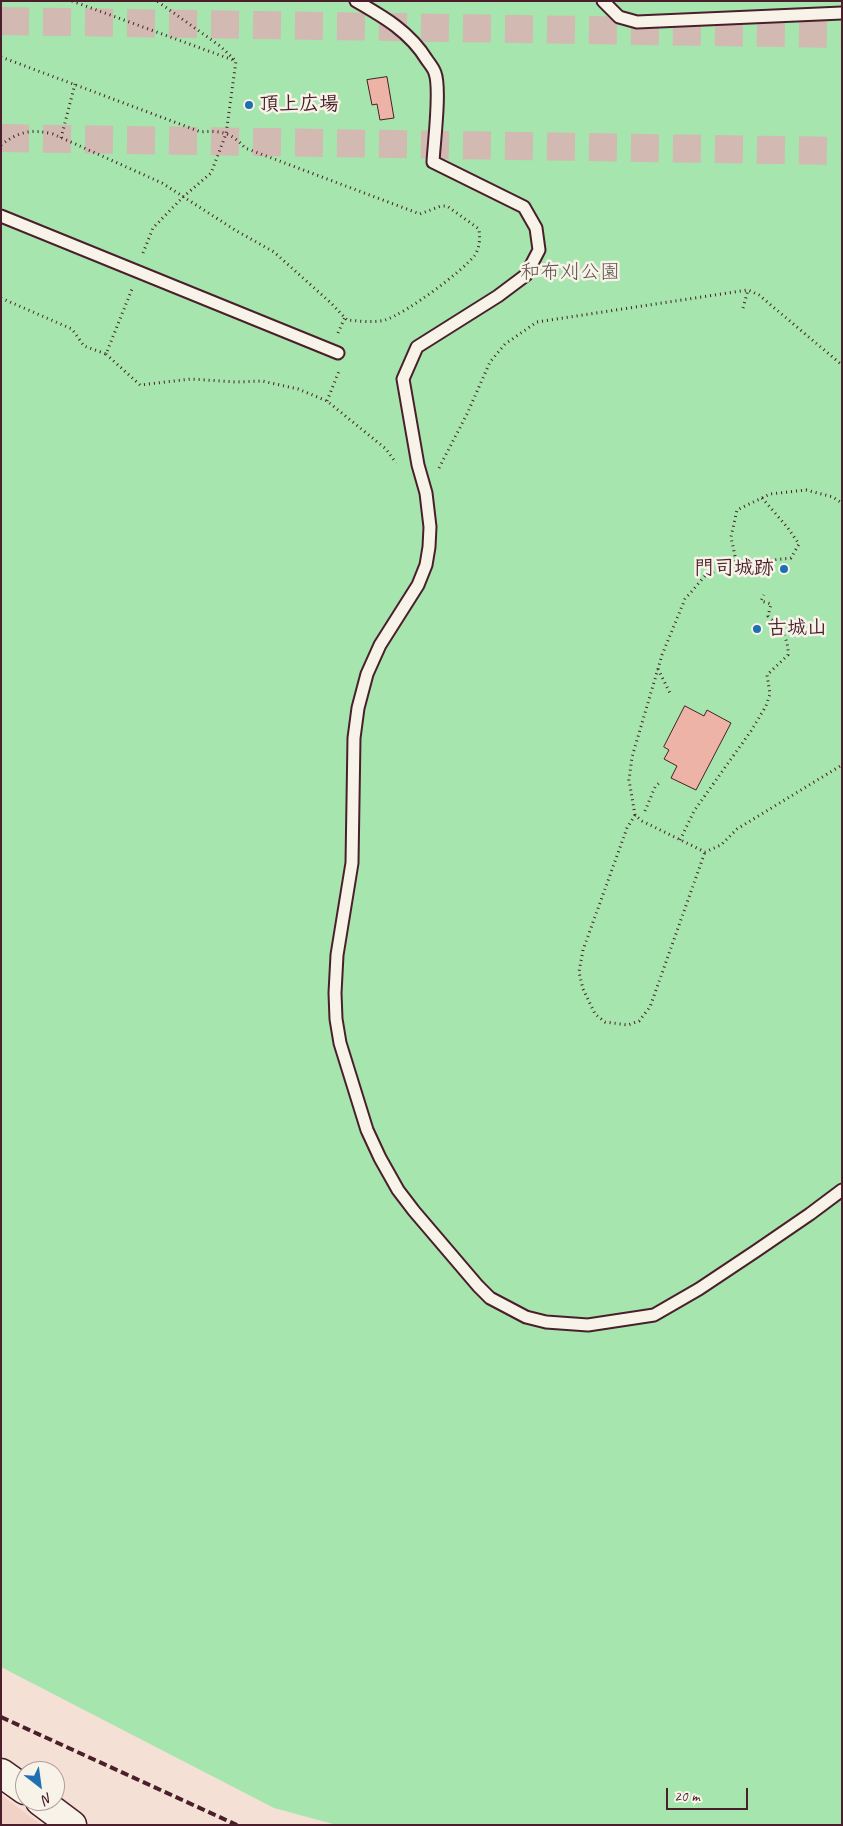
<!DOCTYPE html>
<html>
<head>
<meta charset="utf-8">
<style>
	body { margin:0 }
	#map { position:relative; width:843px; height:1826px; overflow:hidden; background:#f4e0d4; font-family:Caveat,sans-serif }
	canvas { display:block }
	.frame { position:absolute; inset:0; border:2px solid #4a1f2b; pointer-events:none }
	.north { position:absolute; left:15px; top:1761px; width:50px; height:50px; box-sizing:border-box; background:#f7f3e8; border:1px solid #b29e9c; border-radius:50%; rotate:150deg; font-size:14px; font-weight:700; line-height:20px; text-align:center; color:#4a1f2b }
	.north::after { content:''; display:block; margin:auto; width:18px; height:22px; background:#1f6fb2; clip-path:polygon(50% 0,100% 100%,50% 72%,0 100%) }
	.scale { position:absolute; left:666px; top:1788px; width:82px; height:22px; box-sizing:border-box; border:2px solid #4a1f2b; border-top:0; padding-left:6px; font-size:15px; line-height:18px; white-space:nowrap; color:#4a1f2b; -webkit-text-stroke:4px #f7f3e8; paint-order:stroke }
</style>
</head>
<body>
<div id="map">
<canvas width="843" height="1826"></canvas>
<div class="frame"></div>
<div class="north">N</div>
<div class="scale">20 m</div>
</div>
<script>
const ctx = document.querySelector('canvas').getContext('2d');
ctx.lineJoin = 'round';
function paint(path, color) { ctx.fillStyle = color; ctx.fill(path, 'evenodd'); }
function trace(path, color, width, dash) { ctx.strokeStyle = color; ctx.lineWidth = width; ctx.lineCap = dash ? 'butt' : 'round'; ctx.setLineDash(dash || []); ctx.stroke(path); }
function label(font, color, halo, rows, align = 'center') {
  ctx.font = font + ' Caveat,"Klee One",sans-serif'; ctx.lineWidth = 5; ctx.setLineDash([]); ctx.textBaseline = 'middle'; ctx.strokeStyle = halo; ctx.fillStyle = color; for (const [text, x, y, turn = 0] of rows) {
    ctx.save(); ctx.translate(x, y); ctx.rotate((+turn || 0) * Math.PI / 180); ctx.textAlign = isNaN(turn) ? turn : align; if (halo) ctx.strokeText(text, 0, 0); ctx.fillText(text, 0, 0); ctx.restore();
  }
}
const built = new Path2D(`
	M 1,1795 L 42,1825 L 1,1825 Z`);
const green = new Path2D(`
	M 1,1 L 842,1 L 842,1825 L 337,1825 L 274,1808 L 1,1667 Z`);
const building = new Path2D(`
	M 387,77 L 394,118 L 380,120 L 377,104 L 372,105 L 367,80 Z
	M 685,706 L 704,716 L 707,710 L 731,723 L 696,790 L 671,778 L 677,766 L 664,759 L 669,750 L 664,747 Z`);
const motorwayTunnel = new Path2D(`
	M 1,21 L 842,34
	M 1,138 L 842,151`);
const path = new Path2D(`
	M 72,1 L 233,60
	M 1,57 L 201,132 C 221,130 232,133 245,148 L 420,214 L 441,206 L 447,206 L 479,229 C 480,238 480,247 475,255 C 463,271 405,314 385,320 C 373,323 359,321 347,320 L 331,303 L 274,252 L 235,230 L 162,183 L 53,134 C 32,129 19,131 1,145
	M 61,138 L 75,84
	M 143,253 L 153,228 L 183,197 L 211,173 L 226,134 L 236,61 L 220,46 L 157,1
	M 1,298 L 72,329 L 84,346 L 106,354 L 132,289
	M 743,308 L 748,290
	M 338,333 L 345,317
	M 106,354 L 140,385 L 191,379 L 236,382 L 262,381 L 298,389 L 327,401 L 386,449 L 396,463
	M 327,401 L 339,371
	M 439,468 L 467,414 L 490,362 L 505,344 L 537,322 L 748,290 L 759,295 L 842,365
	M 762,498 L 788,528 L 799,544 L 791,558 L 755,562 L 736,561 L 705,576 L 685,599 L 662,655 L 632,757 L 629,780 L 635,815 L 642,821 L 705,852 L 721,845 L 737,829 L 842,765
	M 736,561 L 731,537 L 737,510 L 770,494 L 806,490 L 833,497 L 842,503
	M 658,669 L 670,693
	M 645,811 L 655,787 L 661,781
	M 635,815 L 627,828 L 583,950 L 579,972 L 583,989 L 595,1014 L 605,1022 L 628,1025 L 639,1021 L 650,1007 L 705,852
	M 680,840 L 694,811 L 751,731 L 766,706 L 770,694 L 767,675 L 788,655 C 789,638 780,627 768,616 L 771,604 L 761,601 L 764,595`);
const service = new Path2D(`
	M 356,1 C 384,17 410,32 427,60 C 430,64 434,69 435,73 C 441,89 434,143 433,162 L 524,207 L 536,228 L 539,250 L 526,275 L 498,296 L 417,347 L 403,379 L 418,465 L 426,493 L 430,527 L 429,547 L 426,565 L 418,585 L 380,645 L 367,674 L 358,708 L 354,738 L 352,863 L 337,955 L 335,993 L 336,1019 L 340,1043 L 367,1130 L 380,1158 L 398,1190 L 414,1211 L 478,1286 L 490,1298 L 509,1308 L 526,1317 L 546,1322 L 588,1325 L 654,1315 L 699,1289 L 756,1251 L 810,1214 L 842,1190
	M 603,1 L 619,17 L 637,22 L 842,13
	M 1,216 L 338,353`);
const tertiary = new Path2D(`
	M 1,1773 L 25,1790
	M 40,1801 L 72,1825`);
const rail = new Path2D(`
	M 1,1717 L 237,1825`);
const markers = [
	[249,105,5,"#1f6fb2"],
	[784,569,5,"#1f6fb2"],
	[757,629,5,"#1f6fb2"]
];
const poiNames = [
	["頂上広場",259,105],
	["門司城跡",774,569,"right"],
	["古城山",767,629]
];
const parkNames = [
	["和布刈公園",570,273]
];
paint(built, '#f2d2c6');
paint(green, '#a6e5ad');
paint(building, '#edb3a7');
trace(building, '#4a1f2b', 1);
trace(motorwayTunnel, '#d2b9b2', 28, [28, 14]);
trace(service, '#4a1f2b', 15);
trace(tertiary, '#4a1f2b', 31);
trace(path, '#4a1f2b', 3, [1, 4]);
trace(service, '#f7f3e8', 11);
trace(tertiary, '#f7f3e8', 28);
trace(rail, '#4a1f2b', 4, [8, 4]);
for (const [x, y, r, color] of markers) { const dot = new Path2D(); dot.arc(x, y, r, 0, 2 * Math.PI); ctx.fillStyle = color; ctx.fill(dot); trace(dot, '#f7f3e8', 2); }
label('bold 20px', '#4a1f2b', '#f7f3e8', poiNames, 'left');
label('20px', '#61504c', '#f7f3e8', parkNames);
</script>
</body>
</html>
